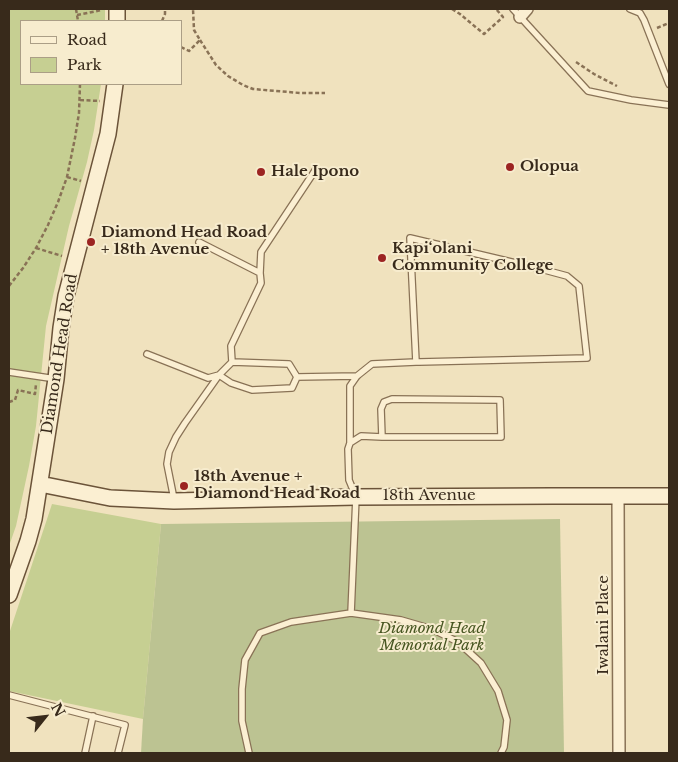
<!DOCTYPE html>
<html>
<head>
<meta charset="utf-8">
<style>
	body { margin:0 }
	#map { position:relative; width:678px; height:762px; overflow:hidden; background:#f0e2be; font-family:"Libre Baskerville",serif }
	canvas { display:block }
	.frame { position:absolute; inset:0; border:10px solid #382a1b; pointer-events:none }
	.legend { position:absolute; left:20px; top:20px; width:162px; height:65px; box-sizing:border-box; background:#f7ecce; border:1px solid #ab9e86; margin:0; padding:6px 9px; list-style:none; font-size:15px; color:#382a1b }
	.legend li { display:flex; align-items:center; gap:10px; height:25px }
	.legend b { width:25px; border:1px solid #ab9e86 }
	.north { position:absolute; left:20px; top:692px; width:50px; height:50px; -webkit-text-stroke:4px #f7ecce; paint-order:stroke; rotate:61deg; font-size:14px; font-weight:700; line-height:20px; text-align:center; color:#382a1b }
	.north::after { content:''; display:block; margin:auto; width:18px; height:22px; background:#382a1b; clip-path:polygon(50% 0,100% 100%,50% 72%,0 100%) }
</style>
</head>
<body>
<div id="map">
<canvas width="678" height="762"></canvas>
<div class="frame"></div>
<ul class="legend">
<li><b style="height:6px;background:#fbefd2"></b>Road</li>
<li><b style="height:14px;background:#c6cf92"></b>Park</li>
</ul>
<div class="north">N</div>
</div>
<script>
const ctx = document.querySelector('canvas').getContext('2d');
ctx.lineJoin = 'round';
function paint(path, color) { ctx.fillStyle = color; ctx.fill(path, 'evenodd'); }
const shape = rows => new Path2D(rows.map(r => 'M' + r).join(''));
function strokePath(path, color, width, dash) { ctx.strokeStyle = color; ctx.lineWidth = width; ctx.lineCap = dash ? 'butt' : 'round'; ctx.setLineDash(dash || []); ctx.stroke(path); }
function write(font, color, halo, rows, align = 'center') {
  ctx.font = font + ' "Libre Baskerville",serif'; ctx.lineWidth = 4; ctx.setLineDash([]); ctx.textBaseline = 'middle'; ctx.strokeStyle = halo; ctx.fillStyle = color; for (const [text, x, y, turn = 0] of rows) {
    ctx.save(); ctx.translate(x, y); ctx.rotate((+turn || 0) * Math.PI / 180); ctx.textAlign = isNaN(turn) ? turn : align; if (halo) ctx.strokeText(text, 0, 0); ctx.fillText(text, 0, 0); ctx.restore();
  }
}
const green = shape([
	[9,9,105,9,105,21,21,21,21,84,101,84,94,130,87,162,69,226,46,326,36,426,29,466,16,526,9,546],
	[52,504,161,524,143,719,9,691,9,634]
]);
const cemetery = shape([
	[560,519,564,753,141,753,143,719,161,524]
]);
const path = shape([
	[76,9,78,21],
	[452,9,460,14,484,34,503,17,496,9],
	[77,15,102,10],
	[162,21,165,14,165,9],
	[657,28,669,23],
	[200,40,216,65,228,76,243,85,253,89,300,93,325,93],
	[181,47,189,51,200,40,194,30,193,9],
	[576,62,594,74,617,86],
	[80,100,100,101],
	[67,177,81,181],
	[36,248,62,256],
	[9,286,23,268,36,248,48,225,58,202,67,177,75,138,79,113,80,84],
	[9,402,15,400,18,390,35,394,36,384]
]);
const lane = shape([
	[513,9,588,91,631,100,669,105],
	[630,9,640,13,644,20,669,84],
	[199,242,260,273,261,283,231,346,232,362,289,364,297,377,357,376],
	[260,273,261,252,316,169],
	[147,354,208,378,219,375,231,383,252,390,292,388,297,377],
	[9,372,56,379],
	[382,437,381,409,384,402,392,399,500,400,501,437,382,437,361,436,350,443,348,449,349,480,356,497,351,613,401,620,432,629,458,642,481,663,498,691,507,720,504,747,501,753],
	[350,443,350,386,357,376,372,364,416,362,419,362,587,358,579,286,567,276,541,269,410,238,416,362],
	[174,499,167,464,169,452,176,437,185,423,219,375,232,362],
	[9,695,125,725,118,753],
	[85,753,93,716],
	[249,753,242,721,242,689,245,660,260,633,291,622,351,613]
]);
const street = shape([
	[520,17,527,9],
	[618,497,619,753]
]);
const secondary = shape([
	[117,9,117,21],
	[40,484,110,498,174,501,356,497,552,496,669,496],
	[9,595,28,541,34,519,56,379,61,328,66,296,108,134,115,84]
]);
const markers = [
	[510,167,5,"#9c2422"],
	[261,172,5,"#9c2422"],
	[91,242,5,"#9c2422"],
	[382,258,5,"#9c2422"],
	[184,486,5,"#9c2422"]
];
const poiNames = [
	["Olopua",520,167],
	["Hale Ipono",271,172],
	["Diamond Head Road",101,233],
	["+ 18th Avenue",101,250],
	["Kapi‘olani",392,249],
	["Community College",392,266],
	["18th Avenue +",194,477],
	["Diamond Head Road",194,494]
];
const streetNames = [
	["Diamond Head Road",60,354,-81],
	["18th Avenue",429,496],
	["Iwalani Place",604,625,-90]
];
const parkNames = [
	["Diamond Head",432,629],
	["Memorial Park",432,646]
];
paint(green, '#c6cf92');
paint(cemetery, '#bcc392');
strokePath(lane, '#897256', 8);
strokePath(street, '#897256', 14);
strokePath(secondary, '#6b5339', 18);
strokePath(path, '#897256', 2.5, [4, 2.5]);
strokePath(lane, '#fbefd2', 5.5);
strokePath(street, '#fbefd2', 11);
strokePath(secondary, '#fbefd2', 15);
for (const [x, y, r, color] of markers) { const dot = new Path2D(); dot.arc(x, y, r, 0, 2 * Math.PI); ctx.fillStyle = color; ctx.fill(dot); strokePath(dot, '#f7ecce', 2); }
write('bold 15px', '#382a1b', '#f7ecce', poiNames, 'left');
write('15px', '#382a1b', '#f7ecce', streetNames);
write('italic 15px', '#475621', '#f7ecce', parkNames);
</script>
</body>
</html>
